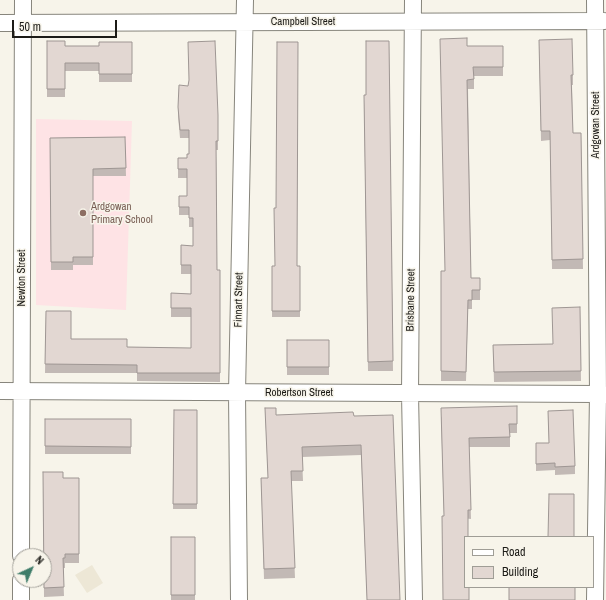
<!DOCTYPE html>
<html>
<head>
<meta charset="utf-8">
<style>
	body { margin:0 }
	#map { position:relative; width:606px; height:600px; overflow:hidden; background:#f7f4ea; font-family:"Archivo Narrow",sans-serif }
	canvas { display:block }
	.legend { position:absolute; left:464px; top:536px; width:130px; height:52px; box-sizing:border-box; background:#f7f4ea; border:1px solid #9f9d96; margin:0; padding:5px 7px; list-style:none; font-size:12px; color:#1c1b17 }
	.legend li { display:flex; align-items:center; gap:8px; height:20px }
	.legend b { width:20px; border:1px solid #9f9d96 }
	.north { position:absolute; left:12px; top:548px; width:40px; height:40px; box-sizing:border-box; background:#f7f4ea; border:1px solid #9f9d96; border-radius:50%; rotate:44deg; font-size:11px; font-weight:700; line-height:16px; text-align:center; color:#1c1b17 }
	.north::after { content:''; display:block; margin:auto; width:14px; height:18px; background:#3f7d6a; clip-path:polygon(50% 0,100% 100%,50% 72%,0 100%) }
	.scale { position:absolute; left:12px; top:20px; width:105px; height:18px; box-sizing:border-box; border:2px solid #1c1b17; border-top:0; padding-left:5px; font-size:12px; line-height:14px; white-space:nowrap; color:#1c1b17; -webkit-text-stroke:3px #f7f4ea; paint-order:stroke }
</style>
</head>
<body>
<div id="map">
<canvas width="606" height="600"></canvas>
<ul class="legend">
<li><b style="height:5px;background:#fff"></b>Road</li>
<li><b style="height:11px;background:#e2d7d2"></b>Building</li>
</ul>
<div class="north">N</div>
<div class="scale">50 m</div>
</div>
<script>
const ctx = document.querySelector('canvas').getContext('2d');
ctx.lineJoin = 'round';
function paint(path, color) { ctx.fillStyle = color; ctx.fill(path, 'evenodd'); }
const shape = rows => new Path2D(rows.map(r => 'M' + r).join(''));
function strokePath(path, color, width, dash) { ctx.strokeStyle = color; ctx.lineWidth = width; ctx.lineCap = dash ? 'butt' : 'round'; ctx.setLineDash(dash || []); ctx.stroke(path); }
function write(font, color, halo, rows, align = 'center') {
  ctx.font = font + ' "Archivo Narrow",sans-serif'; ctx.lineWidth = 3; ctx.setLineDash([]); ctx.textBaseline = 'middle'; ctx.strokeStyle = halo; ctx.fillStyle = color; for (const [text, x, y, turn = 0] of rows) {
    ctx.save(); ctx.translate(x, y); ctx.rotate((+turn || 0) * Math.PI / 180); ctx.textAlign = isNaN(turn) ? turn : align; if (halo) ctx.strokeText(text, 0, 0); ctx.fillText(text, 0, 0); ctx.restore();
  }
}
const built = shape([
	[92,565,103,583,87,593,75,575]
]);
const education = shape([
	[36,119,132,121,126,310,36,305]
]);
const street = shape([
	[413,0,410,394,414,600],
	[0,23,604,21],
	[0,391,598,394,595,0],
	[21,556,23,0],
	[21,600,21,580],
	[239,600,237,393,245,0],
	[595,600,598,394,606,395]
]);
const wall = shape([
	[539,40,573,75,573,85,572,85,573,133,581,133,583,269,552,269,550,140,541,141],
	[47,41,65,46,99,46,132,42,132,82,99,82,99,71,65,71,65,97,47,97],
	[389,41,393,371,368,371,364,105,366,95],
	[467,46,503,46,503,76,474,76,474,89,468,89,471,278,480,278,480,300,472,300,472,309,468,309,466,381,441,381,441,271,445,271],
	[179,85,218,115,218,150,216,150,217,270,220,270,220,382,137,381,137,373,45,373,46,311,71,339,127,347,191,348,191,317,171,317,171,293,191,294,191,274,181,274,181,245,193,246,193,227,189,227,189,215,179,215,179,196,187,196,187,178,178,178,178,158,187,158,189,154,189,138,180,138,178,116],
	[125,137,126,176,93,176,93,265,73,265,73,270,51,270,50,138],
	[272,266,300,266,300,317,272,317],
	[580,307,581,381,494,382,493,345,553,344],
	[287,340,329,340,329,375,287,375],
	[265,408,276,415,354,416,400,600,367,600,361,455,302,457,303,481,291,481,295,578,264,579,261,478,268,478],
	[174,410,197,410,197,509,173,509],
	[548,411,575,466,575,474,555,475,555,470,536,471,536,443,549,443],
	[441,417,517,424,517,433,510,433,510,447,469,447,471,519,444,516],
	[45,419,131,419,131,454,45,454],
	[43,472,63,478,79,478,79,563,65,563,65,568,63,568,64,596,44,597],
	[171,537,195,537,195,600,171,600]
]);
const building = shape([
	[467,38,467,46,503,46,503,67,473,67,474,79,467,80,471,278,480,278,480,290,472,290,472,300,468,300,466,372,441,371,441,271,445,271,440,39,467,38],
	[572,39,573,75,571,75,573,133,581,133,583,259,552,260,550,131,541,131,539,40,572,39],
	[47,41,65,41,65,46,99,46,99,42,132,42,132,74,99,74,99,63,65,63,65,89,47,89,47,41],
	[215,41,218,115,218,141,216,141,217,270,220,270,220,373,137,373,137,365,45,364,46,311,71,311,71,339,127,339,127,347,191,348,191,308,171,308,171,293,191,294,191,265,181,265,181,245,193,246,193,218,189,218,189,207,179,207,179,196,187,196,187,169,178,169,178,158,187,158,187,154,189,154,189,130,180,130,178,107,179,85,188,86,189,80,188,42,215,41],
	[366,41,389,41,393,361,368,362,364,95,366,95,366,41],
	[277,42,298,42,297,266,300,266,300,311,272,311,272,266,275,266,274,208,276,208,277,42],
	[125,137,126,168,93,169,93,257,73,257,73,262,51,262,50,138,125,137],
	[580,307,581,371,494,372,493,345,553,344,552,308,580,307],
	[287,340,329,340,329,367,287,367,287,340],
	[517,406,517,424,509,424,510,437,469,438,471,510,468,510,468,537,465,537,465,587,469,587,469,600,443,600,442,516,444,516,441,408,517,406],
	[265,408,276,408,276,415,353,412,354,416,393,415,400,600,367,600,361,445,302,447,303,471,291,471,295,568,264,569,261,478,268,478,265,408],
	[174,410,197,410,197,504,173,504,174,410],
	[573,410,575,466,555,467,555,463,536,464,536,443,549,443,548,411,573,410],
	[45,419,131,419,131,447,45,446,45,419],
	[43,472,63,472,63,478,79,478,79,554,65,554,65,558,63,558,64,587,44,588,43,472],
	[549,494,574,494,574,537,548,537,549,494],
	[171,537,195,537,195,595,171,595,171,537],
	[509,587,575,587,575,600,509,600,509,587]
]);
const markers = [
	[83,213,4,"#8d6e63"]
];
const streetNames = [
	["Campbell Street",303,22],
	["Ardgowan Street",596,125,-90],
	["Newton Street",22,278,-90],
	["Finnart Street",239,300,-89],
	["Brisbane Street",411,300,-89],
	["Robertson Street",299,393]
];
const educationNames = [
	["Ardgowan",91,207],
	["Primary School",91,220]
];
paint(built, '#ede7d6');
paint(education, '#fee3e5');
strokePath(street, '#87857c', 18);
strokePath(street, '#fff', 16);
paint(wall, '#c2b9b5');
paint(building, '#e2d7d2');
strokePath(building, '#9e9693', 1);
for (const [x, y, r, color] of markers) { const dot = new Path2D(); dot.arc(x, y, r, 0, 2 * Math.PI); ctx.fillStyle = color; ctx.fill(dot); strokePath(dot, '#f7f4ea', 1.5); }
write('11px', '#1c1b17', '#f7f4ea', streetNames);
write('11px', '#785e54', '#f7f4ea', educationNames, 'left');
</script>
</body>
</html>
